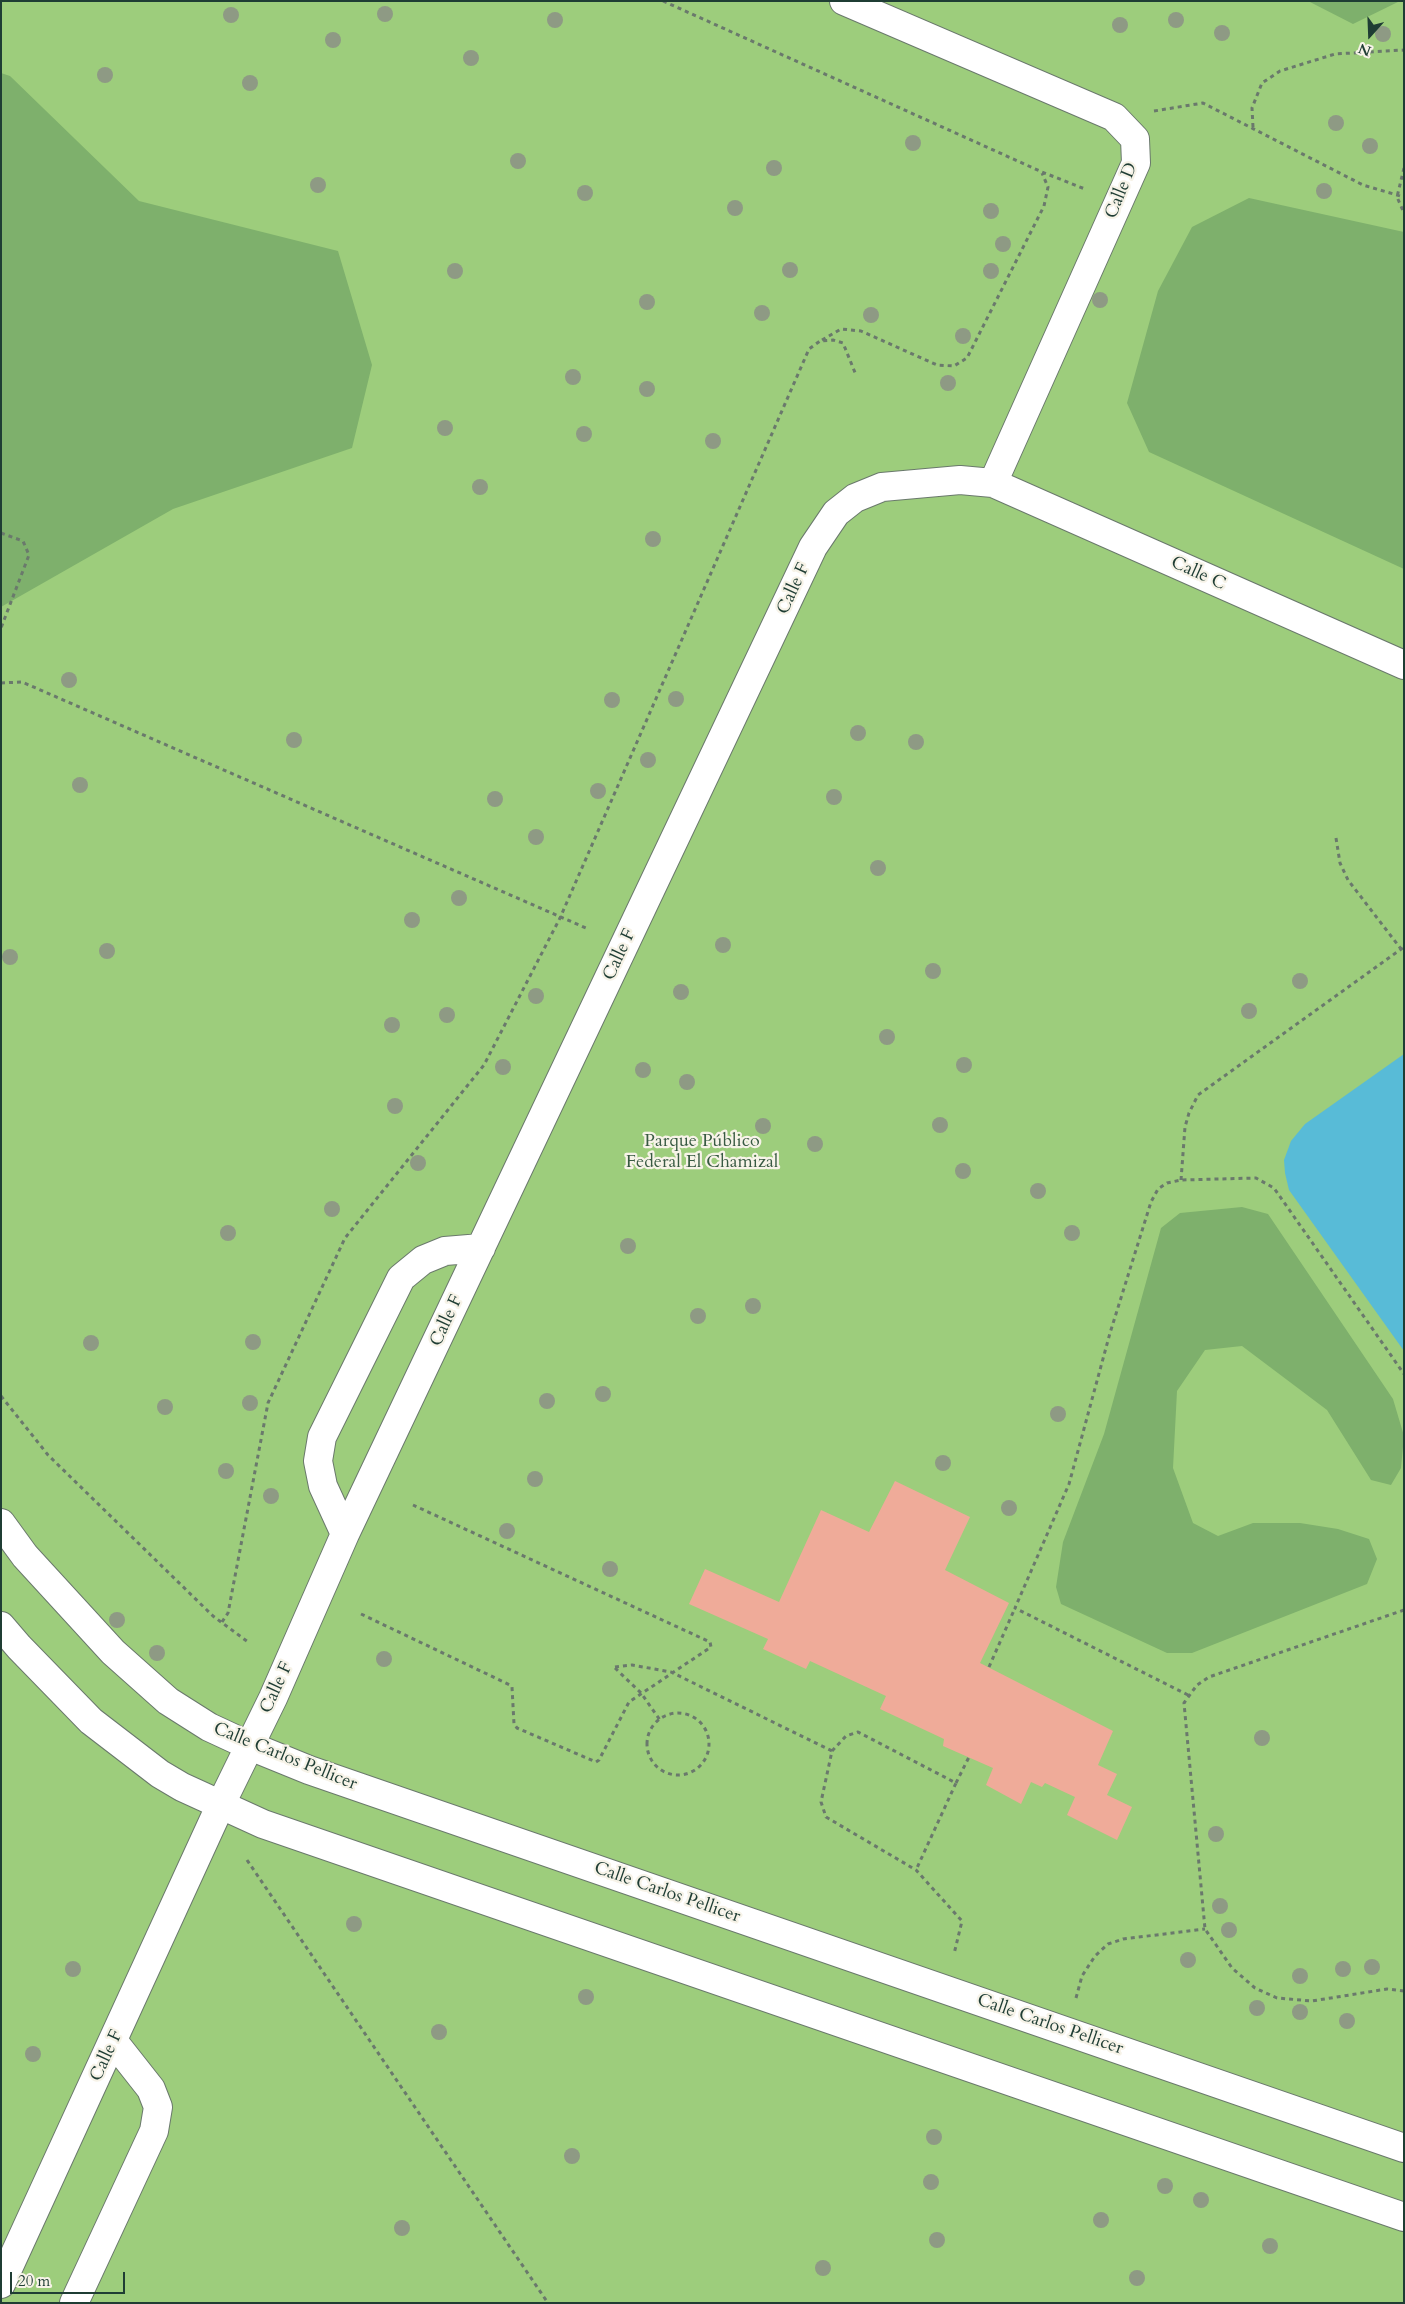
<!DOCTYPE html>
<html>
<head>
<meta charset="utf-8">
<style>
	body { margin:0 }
	#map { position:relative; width:1405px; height:2304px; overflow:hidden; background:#f6e8d4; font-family:Cardo,serif }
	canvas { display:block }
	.frame { position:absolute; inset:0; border:2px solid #1f3d34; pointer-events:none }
	.north { position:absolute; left:1345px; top:10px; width:50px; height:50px; -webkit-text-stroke:4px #f7f3e8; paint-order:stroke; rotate:200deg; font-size:14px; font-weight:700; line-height:20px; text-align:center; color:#1f3d34 }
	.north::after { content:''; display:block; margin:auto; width:18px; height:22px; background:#1f3d34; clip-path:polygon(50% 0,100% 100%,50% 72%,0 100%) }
	.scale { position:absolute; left:10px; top:2272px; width:115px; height:22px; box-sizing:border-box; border:2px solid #1f3d34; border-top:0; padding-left:6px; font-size:15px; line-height:18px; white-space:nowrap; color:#1f3d34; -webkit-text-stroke:4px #f7f3e8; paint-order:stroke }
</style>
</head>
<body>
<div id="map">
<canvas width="1405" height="2304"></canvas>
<div class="frame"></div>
<div class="north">N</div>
<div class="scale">20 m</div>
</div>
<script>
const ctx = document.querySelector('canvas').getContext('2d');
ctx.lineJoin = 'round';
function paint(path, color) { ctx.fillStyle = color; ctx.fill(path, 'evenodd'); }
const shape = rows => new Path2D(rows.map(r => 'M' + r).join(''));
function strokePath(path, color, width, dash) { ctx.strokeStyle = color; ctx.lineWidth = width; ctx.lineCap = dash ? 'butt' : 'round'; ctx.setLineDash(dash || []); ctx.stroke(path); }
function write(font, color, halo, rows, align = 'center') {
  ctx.font = font + ' Cardo,serif'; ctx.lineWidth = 4.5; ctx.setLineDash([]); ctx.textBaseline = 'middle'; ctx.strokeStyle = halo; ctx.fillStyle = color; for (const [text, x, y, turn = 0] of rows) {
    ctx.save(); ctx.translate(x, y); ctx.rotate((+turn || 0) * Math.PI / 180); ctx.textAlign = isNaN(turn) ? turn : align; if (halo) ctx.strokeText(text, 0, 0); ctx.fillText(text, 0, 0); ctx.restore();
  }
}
const green = shape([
	[1,1,1404,1,1404,2303,1,2303]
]);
const forest = shape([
	[1308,1,1400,1,1353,24],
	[1,73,10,76,139,201,338,251,372,365,352,448,173,509,1,607],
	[1249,198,1404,232,1404,569,1149,452,1127,403,1158,291,1192,227],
	[1242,1207,1268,1214,1393,1399,1404,1436,1401,1468,1391,1485,1371,1480,1327,1410,1242,1346,1205,1350,1177,1391,1173,1468,1193,1523,1218,1536,1253,1523,1300,1523,1338,1529,1369,1539,1377,1559,1367,1584,1192,1653,1167,1653,1061,1604,1056,1587,1063,1542,1104,1434,1161,1228,1180,1213]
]);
const water = shape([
	[1404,1054,1404,1351,1289,1190,1285,1173,1284,1160,1291,1141,1305,1124]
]);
const building = shape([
	[895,1481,970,1517,945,1570,1009,1603,980,1663,1113,1731,1098,1765,1117,1774,1107,1795,1132,1807,1117,1840,1067,1815,1075,1797,1045,1783,1042,1787,1031,1782,1021,1804,986,1785,993,1768,943,1746,944,1739,880,1709,886,1696,810,1661,806,1669,763,1649,768,1639,689,1604,705,1569,779,1602,821,1510,869,1532]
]);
const path = shape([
	[663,1,1042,172,1085,189],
	[1154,111,1203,103,1363,185,1404,197],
	[1253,127,1252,108,1262,83,1280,71,1335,54,1404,50],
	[1404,168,1397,197,1404,213],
	[822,340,841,329,861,331,937,365,954,366,967,358,1044,206,1048,187,1042,173],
	[1,533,23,541,29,555,1,628],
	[1,683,22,682,586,928],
	[1336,838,1340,863,1348,880,1401,949],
	[1181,1180,1185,1127,1189,1113,1198,1095,1404,947],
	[1,1396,48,1455,213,1616,248,1642],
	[1404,1610,1209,1677,1197,1685,1184,1703,1205,1929,1232,1968,1255,1988,1277,1998,1312,2001,1387,1989,1404,1991],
	[361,1614,510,1685,512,1687,514,1724,517,1728,596,1762,599,1760,629,1702,711,1647,710,1642,413,1505],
	[222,1622,228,1613,268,1403,345,1238,484,1065,560,918,809,349,820,341,833,340,843,343,856,375],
	[615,1667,632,1665,671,1672,832,1751,821,1802,826,1817,916,1870,962,1921,954,1954],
	[989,1667,1015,1608],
	[615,1668,641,1693,660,1720],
	[1188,1695,1015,1608,1069,1484,1110,1333,1151,1202,1158,1189,1167,1183,1181,1180,1256,1178,1274,1188,1404,1374],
	'647 1744a31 31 0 1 1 62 0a31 31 0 1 1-62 0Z',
	[832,1751,846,1736,858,1732,956,1783,916,1870],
	[956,1783,969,1757],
	[247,1860,548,2303],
	[1076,1998,1082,1976,1095,1956,1108,1944,1123,1939,1205,1929]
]);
const minor = shape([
	[844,1,1114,117,1135,139,1136,163,993,483],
	[1,1523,25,1556,113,1652,168,1701,209,1727,250,1746,309,1770,1404,2148],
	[345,1534,323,1486,318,1461,322,1437,401,1278,423,1260,445,1251,481,1248],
	[1,1626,19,1647,91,1721,160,1774,182,1787,263,1824,1404,2217],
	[1,2284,221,1804,273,1698,345,1534,813,547,836,513,855,498,882,487,960,480,993,483,1404,665],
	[74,2303,154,2131,158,2107,151,2089,114,2042]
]);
const trees = [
	[385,14],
	[231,15],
	[555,20],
	[1176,20],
	[1120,25],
	[1222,33],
	[1383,34],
	[333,40],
	[471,58],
	[105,75],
	[250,83],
	[1336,123],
	[913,143],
	[1370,146],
	[518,161],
	[774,168],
	[318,185],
	[1324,191],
	[585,193],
	[735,208],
	[991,211],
	[1003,244],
	[790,270],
	[455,271],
	[991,271],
	[1100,300],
	[647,302],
	[762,313],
	[871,315],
	[963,336],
	[573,377],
	[948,383],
	[647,389],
	[445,428],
	[584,434],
	[713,441],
	[480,487],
	[653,539],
	[69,680],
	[676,699],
	[612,700],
	[858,733],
	[294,740],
	[916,742],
	[648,760],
	[80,785],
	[598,791],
	[834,797],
	[495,799],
	[536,837],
	[878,868],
	[459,898],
	[412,920],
	[723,945],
	[107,951],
	[10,957],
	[933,971],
	[1300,981],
	[681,992],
	[536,996],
	[1249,1011],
	[447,1015],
	[392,1025],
	[887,1037],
	[964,1065],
	[503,1067],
	[643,1070],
	[687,1082],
	[395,1106],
	[940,1125],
	[763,1126],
	[815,1144],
	[418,1163],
	[963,1171],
	[1038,1191],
	[332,1209],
	[228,1233],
	[1072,1233],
	[628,1246],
	[753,1306],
	[698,1316],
	[253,1342],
	[91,1343],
	[603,1394],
	[547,1401],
	[250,1403],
	[165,1407],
	[1058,1414],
	[943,1463],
	[226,1471],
	[535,1479],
	[271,1496],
	[1009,1508],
	[507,1531],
	[610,1569],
	[117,1620],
	[157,1653],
	[384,1659],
	[1262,1738],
	[1216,1834],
	[1220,1906],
	[354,1924],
	[1229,1930],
	[1188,1960],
	[1372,1967],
	[73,1969],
	[1343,1969],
	[1300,1976],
	[586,1997],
	[1257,2008],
	[1300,2012],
	[1347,2021],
	[439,2032],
	[33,2054],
	[934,2137],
	[572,2156],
	[931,2182],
	[1165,2186],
	[1201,2200],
	[1101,2220],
	[402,2228],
	[937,2240],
	[1270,2246],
	[823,2268],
	[1137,2278]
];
const streetNames = [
	["Calle D",1122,191,-68],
	["Calle C",1198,574,24],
	["Calle F",794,589,-65],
	["Calle F",620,955,-65],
	["Calle F",447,1321,-65],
	["Calle F",277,1688,-65],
	["Calle Carlos Pellicer",285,1757,22],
	["Calle Carlos Pellicer",667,1893,19],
	["Calle Carlos Pellicer",1050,2025,19],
	["Calle F",107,2056,-65]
];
const parkNames = [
	["Parque Público",702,1142],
	["Federal El Chamizal",702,1163]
];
paint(green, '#9dcd7c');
paint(forest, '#7eb06c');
paint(water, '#58bbd7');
paint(building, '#efab99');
strokePath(minor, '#6a796c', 30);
strokePath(path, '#6a796c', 3, [4, 4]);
strokePath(minor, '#fff', 28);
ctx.fillStyle = '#8e9a84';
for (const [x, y] of trees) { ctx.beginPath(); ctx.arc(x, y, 8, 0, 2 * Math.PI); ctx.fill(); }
write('18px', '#1f3d34', '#f7f3e8', streetNames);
write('18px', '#385a42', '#f7f3e8', parkNames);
</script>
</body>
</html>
